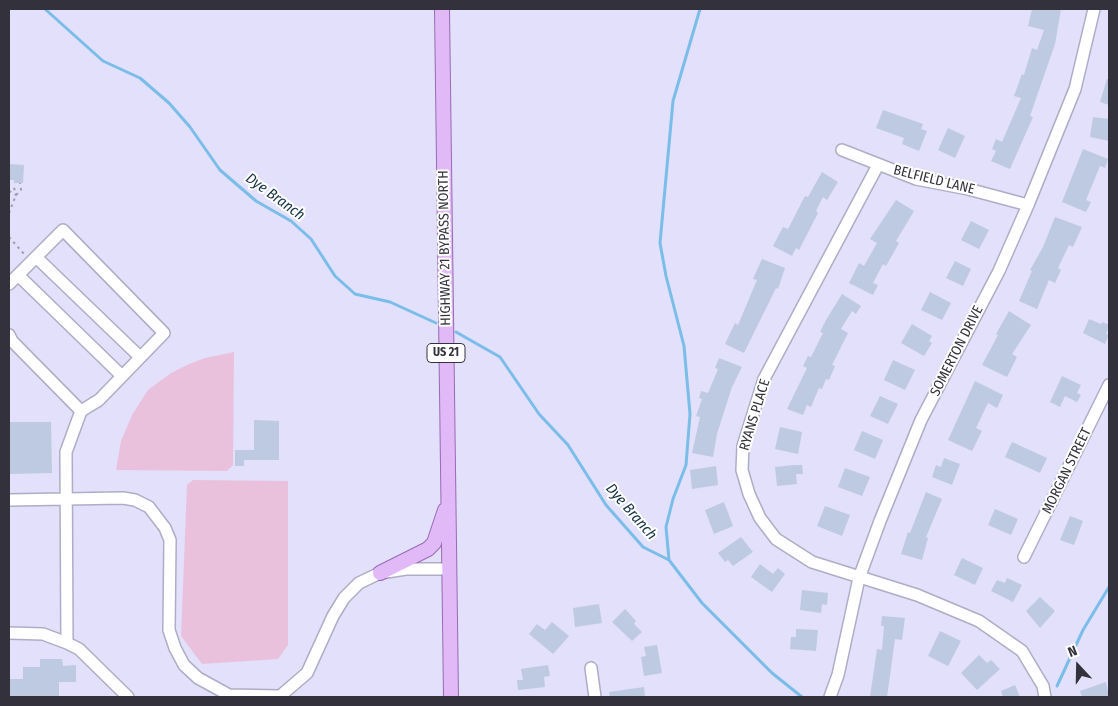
<!DOCTYPE html>
<html>
<head>
<meta charset="utf-8">
<style>
	body { margin:0 }
	#map { position:relative; width:1118px; height:706px; overflow:hidden; background:#e2e0fa; font-family:"Fira Sans Condensed",sans-serif }
	canvas { display:block }
	.frame { position:absolute; inset:0; border:10px solid #33323c; pointer-events:none }
	.north { position:absolute; left:1053px; top:641px; width:50px; height:50px; -webkit-text-stroke:4px #fff; paint-order:stroke; rotate:339deg; font-size:14px; font-weight:700; line-height:20px; text-align:center; color:#33323c }
	.north::after { content:''; display:block; margin:auto; width:18px; height:22px; background:#33323c; clip-path:polygon(50% 0,100% 100%,50% 72%,0 100%) }
</style>
</head>
<body>
<div id="map">
<canvas width="1118" height="706"></canvas>
<div class="frame"></div>
<div class="north">N</div>
</div>
<script>
const ctx = document.querySelector('canvas').getContext('2d');
ctx.lineJoin = 'round';
function paint(path, color) { ctx.fillStyle = color; ctx.fill(path, 'evenodd'); }
const shape = rows => new Path2D(rows.map(r => 'M' + r).join(''));
function strokePath(path, color, width, dash) { ctx.strokeStyle = color; ctx.lineWidth = width; ctx.lineCap = dash ? 'butt' : 'round'; ctx.setLineDash(dash || []); ctx.stroke(path); }
function write(font, color, halo, rows, align = 'center') {
  ctx.font = font + ' "Fira Sans Condensed",sans-serif'; ctx.lineWidth = 4; ctx.setLineDash([]); ctx.textBaseline = 'middle'; ctx.strokeStyle = halo; ctx.fillStyle = color; for (const [text, x, y, turn = 0] of rows) {
    ctx.save(); ctx.translate(x, y); ctx.rotate((+turn || 0) * Math.PI / 180); ctx.textAlign = isNaN(turn) ? turn : align; if (halo) ctx.strokeText(text, 0, 0); ctx.fillText(text, 0, 0); ctx.restore();
  }
}
const green = shape([
	[234,352,233,465,227,471,116,470,121,441,132,415,148,390,171,373,187,365,205,358],
	[193,480,288,481,288,645,278,659,202,664,181,636,187,485]
]);
const stream = shape([
	[45,9,103,61,140,78,169,103,190,127,220,170,256,201,291,221,311,239,335,276,355,294,390,302,436,323],
	[456,332,500,357,539,414,568,445,606,505,643,547,669,560,702,603,772,673,802,697],
	[669,560,666,527,673,499,686,465,690,414,684,346,666,276,660,243,673,101,700,9],
	[1057,686,1083,630,1109,587]
]);
const building = shape([
	[1032,9,1061,9,1055,44,1030,116,1033,117,1010,169,991,161,996,151,992,149,996,139,1002,142,1021,98,1014,96,1022,74,1024,75,1032,48,1037,50,1044,30,1028,26],
	[1107,79,1109,79,1109,105,1100,102],
	[883,110,923,124,921,129,927,131,919,151,902,144,904,138,876,128],
	[1093,117,1109,119,1109,141,1090,137],
	[948,128,965,136,955,158,938,150],
	[1083,149,1108,159,1105,168,1100,166,1086,200,1091,202,1086,212,1062,202],
	[9,164,24,165,23,183,14,183,14,180,9,180],
	[822,172,838,182,827,200,823,197,816,211,818,213,799,250,796,248,792,256,773,246,783,227,788,229,805,196,808,197],
	[896,200,914,211,896,241,899,243,886,266,883,264,873,283,878,285,873,295,849,283,859,263,864,266,877,243,870,239],
	[1055,217,1082,227,1073,247,1069,245,1058,268,1061,270,1055,283,1049,280,1037,309,1019,301,1032,271,1030,270,1043,247],
	[971,221,989,230,979,249,961,240],
	[762,259,785,268,778,289,776,288,744,353,725,344,735,323,738,325,757,280,753,279],
	[955,261,971,269,963,286,946,278],
	[930,292,951,303,942,320,921,310],
	[842,294,861,306,856,314,852,311,841,329,848,333,832,365,835,366,829,380,826,379,822,389,819,388,811,407,807,405,803,415,787,409,807,368,803,366,808,356,811,357,823,333,820,332,826,320],
	[1009,311,1031,325,1012,354,1017,357,1007,377,982,365,998,335,996,334],
	[1089,319,1101,324,1103,322,1109,325,1106,334,1109,335,1105,344,1083,333],
	[912,324,932,336,929,341,932,343,924,356,901,343],
	[719,358,742,367,732,387,717,434,713,457,692,453,700,417,696,416,702,399,699,398,701,391,708,393,718,369,715,368],
	[893,360,915,370,905,390,884,380],
	[1062,376,1081,385,1077,393,1081,395,1077,402,1065,396,1060,407,1050,402],
	[975,381,1003,395,997,408,988,403,976,428,982,431,972,451,948,440],
	[880,396,898,404,888,424,870,416],
	[254,420,279,421,279,460,244,460,244,466,235,466,235,450,254,450],
	[9,422,51,422,52,473,9,474],
	[780,427,802,432,798,454,775,449],
	[862,431,883,440,875,459,854,450],
	[1012,442,1047,458,1040,473,1005,457],
	[944,458,960,464,952,485,932,477,936,465,941,467],
	[794,465,802,465,803,474,796,474,797,484,777,486,775,467],
	[716,466,718,485,692,489,690,470],
	[845,468,870,477,862,496,838,487],
	[926,492,942,499,926,537,928,538,922,560,901,554,908,532,910,533],
	[724,502,733,526,714,534,705,510],
	[825,506,850,515,842,536,817,526],
	[995,509,1018,519,1011,535,988,525],
	[1070,516,1083,521,1074,545,1060,540],
	[741,537,753,552,733,566,728,560,725,562,718,553],
	[962,558,983,568,975,585,954,575],
	[760,564,773,574,778,568,785,574,772,592,751,577],
	[1007,578,1022,585,1013,602,991,591,997,580,1005,583],
	[802,590,828,593,827,605,822,604,821,613,800,610],
	[1040,597,1055,611,1040,628,1026,611],
	[599,604,602,623,575,627,573,608],
	[625,609,636,621,634,624,642,632,632,641,612,622],
	[882,616,905,618,902,640,895,639,887,697,870,697,877,649,882,650,884,626,881,626],
	[552,622,569,636,553,654,529,634,537,624,545,630],
	[796,629,818,630,816,651,790,649,791,637,796,637],
	[940,631,961,641,948,666,928,656],
	[657,645,662,673,644,676,641,657,646,656,644,647],
	[979,655,987,663,991,660,1000,669,977,690,961,673],
	[40,659,62,659,63,666,76,665,76,682,59,682,59,697,9,697,9,679,23,679,23,667,40,667],
	[548,665,550,676,544,677,545,687,518,690,517,680,523,680,521,669],
	[1106,682,1109,697,1082,697,1080,691],
	[1015,685,1020,697,1003,697,1001,691],
	[644,687,645,697,610,697,609,692]
]);
const path = shape([
	[9,191,16,195,13,184],
	[9,213,16,195,21,190,20,183],
	[9,237,24,254]
]);
const minor = shape([
	[842,150,916,179,968,189,1028,205],
	[878,165,764,379,743,446,742,470,749,494,760,518,776,539,812,562,917,595,979,621,1022,651,1043,686,1045,697],
	[36,257,140,357],
	[18,275,122,376],
	[9,284,63,230,164,333,99,400,81,411],
	[9,335,12,341,81,411,66,452,67,643],
	[9,500,123,498,135,500,149,507,165,528,170,540,169,630,175,648,184,665,198,678,229,695,280,696],
	[1024,557,1109,385],
	[9,633,43,634,67,643,79,649,128,697],
	[591,668,595,697],
	[279,697,307,673,333,616,344,598,359,583,380,573,406,569,449,569],
	[830,697,838,675,859,578,880,521,921,420,999,271,1028,205,1075,89,1094,9]
]);
const major = shape([
	[442,9,451,697],
	[380,573,428,549,434,543,445,510]
]);
const shields = [
	[446,353,38]
];
const shieldNames = [
	["US 21",446,353]
];
const streetNames = [
	["BELFIELD LANE",934,180,14],
	["HIGHWAY 21 BYPASS NORTH",445,248,-91],
	["SOMERTON DRIVE",957,351,-63],
	["RYANS PLACE",755,415,-73],
	["MORGAN STREET",1067,471,-64]
];
const waterNames = [
	["Dye Branch",275,197,36],
	["Dye Branch",631,512,49]
];
paint(green, '#eac1dd');
strokePath(stream, '#7bbde9', 3);
paint(building, '#becae1');
strokePath(minor, '#afadc6', 14);
strokePath(major, '#976cb2', 16);
strokePath(path, '#9e9db0', 2, [2.5, 4]);
strokePath(minor, '#fff', 11);
strokePath(major, '#e1b9f7', 14);
for (const [x, y, w] of shields) { const box = new Path2D(); box.roundRect(x - w / 2, y - 9.5, w, 19, 4); ctx.fillStyle = '#fff'; ctx.fill(box); strokePath(box, '#33323c', 1); }
write('bold 12px', '#33323c', null, shieldNames);
write('14px', '#33323c', '#fff', streetNames);
write('italic 15px', '#163346', '#fff', waterNames);
</script>
</body>
</html>
